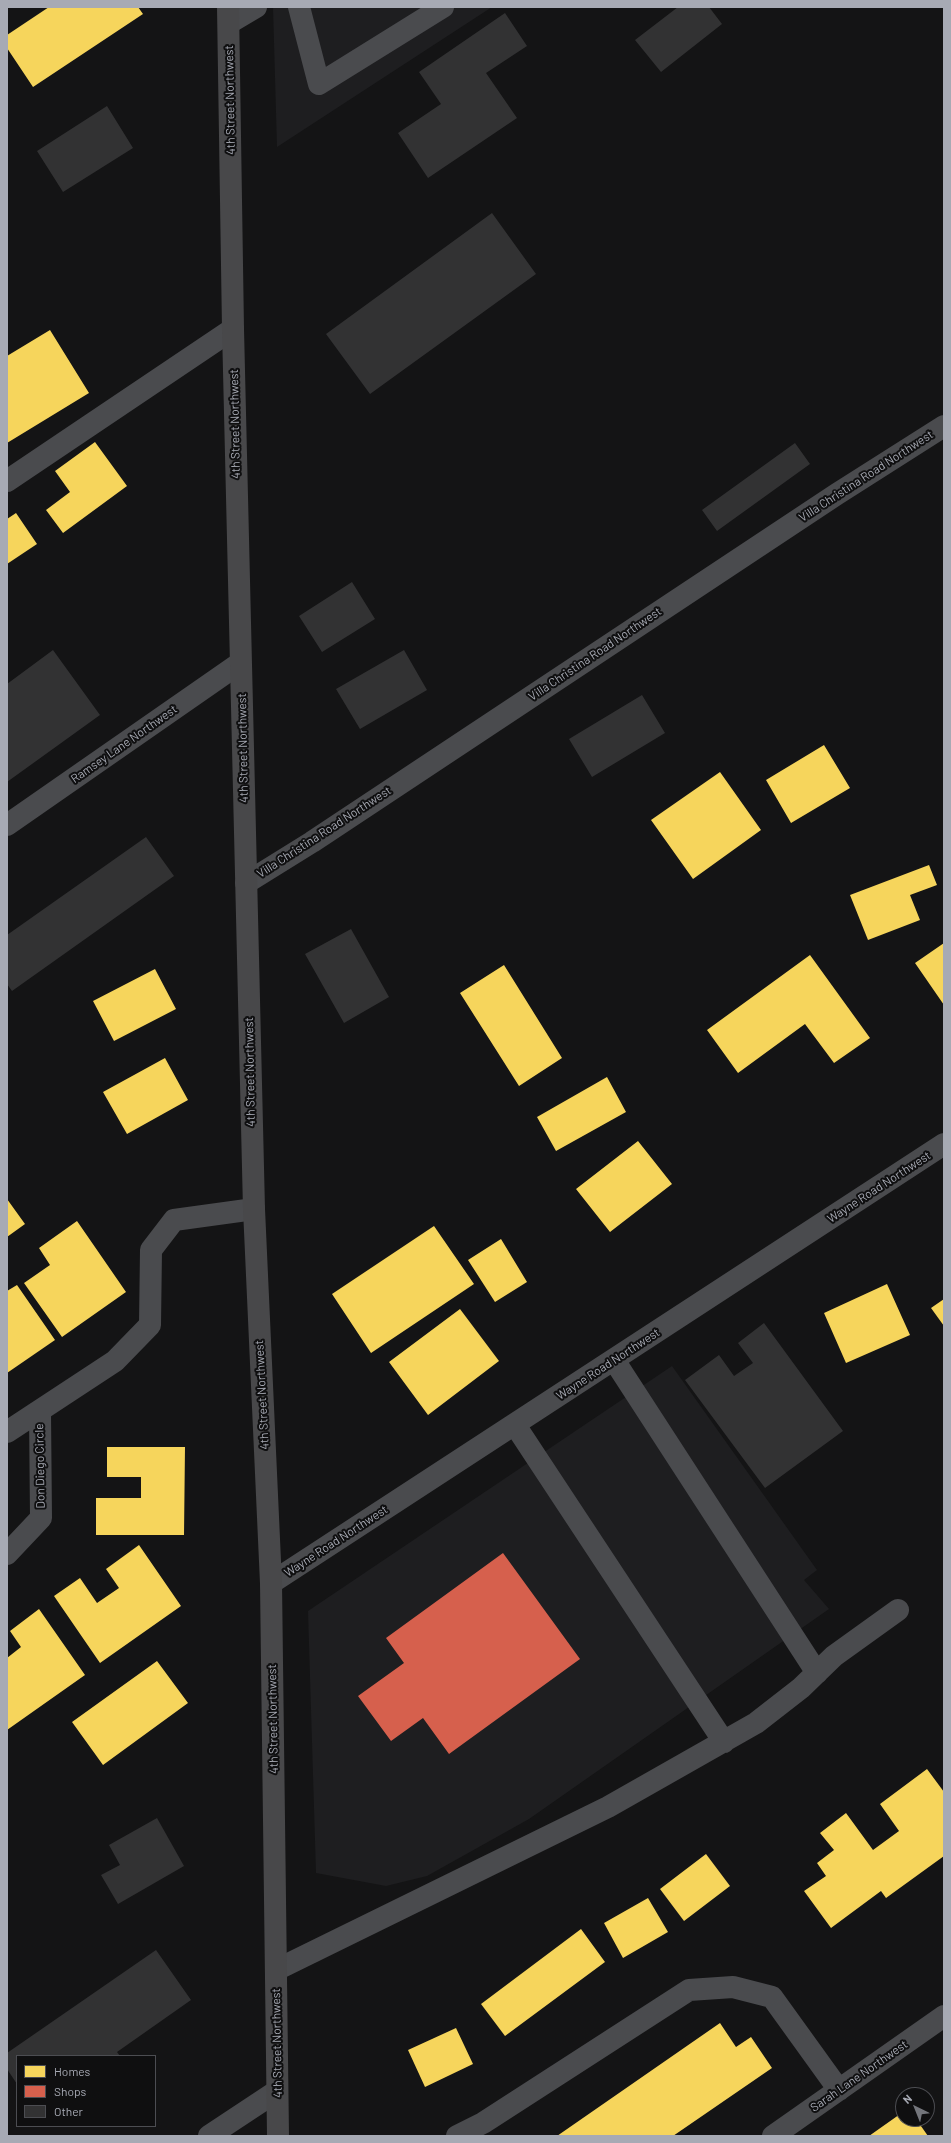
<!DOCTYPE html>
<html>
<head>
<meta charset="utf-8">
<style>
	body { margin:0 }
	#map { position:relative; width:951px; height:2143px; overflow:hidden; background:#141415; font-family:Barlow,sans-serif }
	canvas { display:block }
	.frame { position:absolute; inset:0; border:8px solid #a7aab4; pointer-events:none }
	.legend { position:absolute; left:16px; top:2055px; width:140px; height:72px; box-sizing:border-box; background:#0f0f10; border:1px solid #4c4d52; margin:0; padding:5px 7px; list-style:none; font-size:12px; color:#a7aab4 }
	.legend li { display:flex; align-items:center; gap:8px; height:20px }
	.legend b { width:20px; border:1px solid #4c4d52 }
	.north { position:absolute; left:895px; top:2087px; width:40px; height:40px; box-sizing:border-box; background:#0f0f10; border:1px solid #4c4d52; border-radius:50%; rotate:317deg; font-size:11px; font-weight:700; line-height:16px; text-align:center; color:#a7aab4 }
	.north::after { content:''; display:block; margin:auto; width:14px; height:18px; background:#74767c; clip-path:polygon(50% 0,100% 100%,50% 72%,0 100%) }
</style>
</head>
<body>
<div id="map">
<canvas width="951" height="2143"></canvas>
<div class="frame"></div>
<ul class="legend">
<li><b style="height:11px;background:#f6d55c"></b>Homes</li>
<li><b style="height:11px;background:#d6604d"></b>Shops</li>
<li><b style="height:11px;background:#323233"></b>Other</li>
</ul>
<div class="north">N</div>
</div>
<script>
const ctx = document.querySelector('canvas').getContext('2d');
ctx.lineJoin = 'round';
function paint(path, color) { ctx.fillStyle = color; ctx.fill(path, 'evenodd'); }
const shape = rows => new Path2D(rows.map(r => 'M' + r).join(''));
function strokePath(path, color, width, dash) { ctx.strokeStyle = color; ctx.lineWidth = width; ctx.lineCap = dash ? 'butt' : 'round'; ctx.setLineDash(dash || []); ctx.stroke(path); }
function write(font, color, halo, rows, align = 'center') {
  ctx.font = font + ' Barlow,sans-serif'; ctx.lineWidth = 4; ctx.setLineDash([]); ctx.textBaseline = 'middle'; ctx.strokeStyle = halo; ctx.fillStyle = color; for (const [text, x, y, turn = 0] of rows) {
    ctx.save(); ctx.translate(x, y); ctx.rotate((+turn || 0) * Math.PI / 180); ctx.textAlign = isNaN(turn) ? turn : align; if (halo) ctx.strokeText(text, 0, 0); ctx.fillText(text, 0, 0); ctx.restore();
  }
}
const built = shape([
	[273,7,492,7,277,147],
	[672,1366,817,1570,804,1580,829,1609,529,1819,427,1876,386,1886,316,1873,308,1611]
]);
const homes = shape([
	[49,7,138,7,143,14,33,87,7,48,7,35],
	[50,330,89,393,7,443,7,356],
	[95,442,127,486,63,533,46,510,70,492,55,471],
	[16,513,37,544,7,564,7,519],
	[824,745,850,788,791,823,766,780],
	[720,772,761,830,693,879,651,820],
	[929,865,937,885,910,895,920,920,868,940,850,895],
	[944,943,944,1005,915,963],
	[810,955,870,1038,834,1063,805,1024,738,1073,707,1030],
	[504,965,562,1058,519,1086,460,993],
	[155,969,176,1009,114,1041,93,1001],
	[165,1058,188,1100,127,1134,103,1092],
	[607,1077,626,1112,556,1151,537,1117],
	[638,1141,672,1184,610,1232,576,1189],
	[7,1199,25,1224,7,1237],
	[77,1221,126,1292,62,1337,24,1283,50,1265,39,1248],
	[434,1226,474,1284,371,1353,332,1294],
	[501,1239,527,1282,495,1302,468,1260],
	[887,1284,910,1335,846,1363,824,1313],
	[17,1285,55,1340,7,1373,7,1291],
	[944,1299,944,1326,931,1308],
	[460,1309,499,1361,428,1415,389,1362],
	[107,1447,185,1447,184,1535,96,1535,96,1498,141,1498,141,1477,107,1477],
	[139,1545,181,1606,100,1663,54,1596,80,1578,97,1603,119,1588,106,1569],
	[39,1609,85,1675,7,1730,7,1658,21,1647,10,1631],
	[157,1661,188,1703,103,1765,72,1722],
	[927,1769,944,1792,944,1856,886,1898,881,1891,831,1928,804,1891,826,1876,817,1863,834,1850,820,1833,846,1813,873,1850,899,1831,880,1804],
	[706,1854,730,1886,684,1921,660,1889],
	[648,1898,668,1932,623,1958,604,1923],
	[581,1929,605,1962,505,2036,481,2004],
	[720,2023,736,2047,751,2037,772,2068,673,2136,557,2136],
	[456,2028,473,2064,425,2087,408,2050],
	[903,2112,903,2119,916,2119,928,2136,869,2136]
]);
const shops = shape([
	[503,1553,580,1659,449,1754,423,1718,391,1741,358,1696,404,1663,386,1638]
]);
const building = shape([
	[678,7,709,7,722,24,661,72,635,40],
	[505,13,527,46,486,73,517,118,428,178,398,133,441,104,419,72],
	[107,106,133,148,63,192,37,151],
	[492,213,536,274,370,394,326,334],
	[795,443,810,464,717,531,702,510],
	[352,582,375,619,322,652,299,616],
	[53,650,100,715,7,782,7,684],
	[404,650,427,690,360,729,336,689],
	[642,695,665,733,592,777,569,739],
	[146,837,174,876,12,991,7,984,7,935],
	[351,929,389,997,344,1023,305,954],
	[764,1323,843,1431,765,1488,685,1380,719,1355,734,1376,753,1363,738,1343],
	[157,1818,184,1866,118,1904,101,1875,120,1865,109,1845],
	[156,1950,191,2000,117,2052,120,2056,17,2056,17,2084,7,2069,7,2053]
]);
const minor = shape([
	[299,7,319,84,443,7],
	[229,23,256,7],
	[7,481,233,329],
	[7,825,240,663],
	[246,883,312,842,837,494,944,426],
	[614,1360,817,1673],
	[515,1425,724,1742],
	[7,1432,115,1361,150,1325,151,1250,174,1220,254,1209],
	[7,1554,41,1518,40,1412],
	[271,1583,944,1144],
	[276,1970,608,1807,756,1723,801,1688,834,1656,898,1610],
	[209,2136,277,2091],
	[457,2136,483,2123,689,1990,733,1987,772,1997,839,2090],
	[773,2136,944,2016]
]);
const major = shape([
	[228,7,233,329,254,1209,271,1583,278,2136]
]);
const streetNames = [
	["4th Street Northwest",230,100,-91],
	["4th Street Northwest",235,424,-91],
	["Villa Christina Road Northwest",866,476,-33],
	["Villa Christina Road Northwest",595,654,-34],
	["Ramsey Lane Northwest",124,744,-35],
	["4th Street Northwest",243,748,-91],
	["Villa Christina Road Northwest",324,832,-33],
	["4th Street Northwest",250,1072,-91],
	["Wayne Road Northwest",879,1187,-33],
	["Wayne Road Northwest",608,1364,-33],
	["4th Street Northwest",262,1395,-93],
	["Don Diego Circle",40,1466,-91],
	["Wayne Road Northwest",336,1541,-33],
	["4th Street Northwest",273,1719,-91],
	["4th Street Northwest",277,2043,-91],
	["Sarah Lane Northwest",859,2076,-35]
];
paint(built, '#1e1e20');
paint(homes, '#f6d55c');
paint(shops, '#d6604d');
paint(building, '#323233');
strokePath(minor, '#4a4b4e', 22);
strokePath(major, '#48484a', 22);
write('12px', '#a7aab4', '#0f0f10', streetNames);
</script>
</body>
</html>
